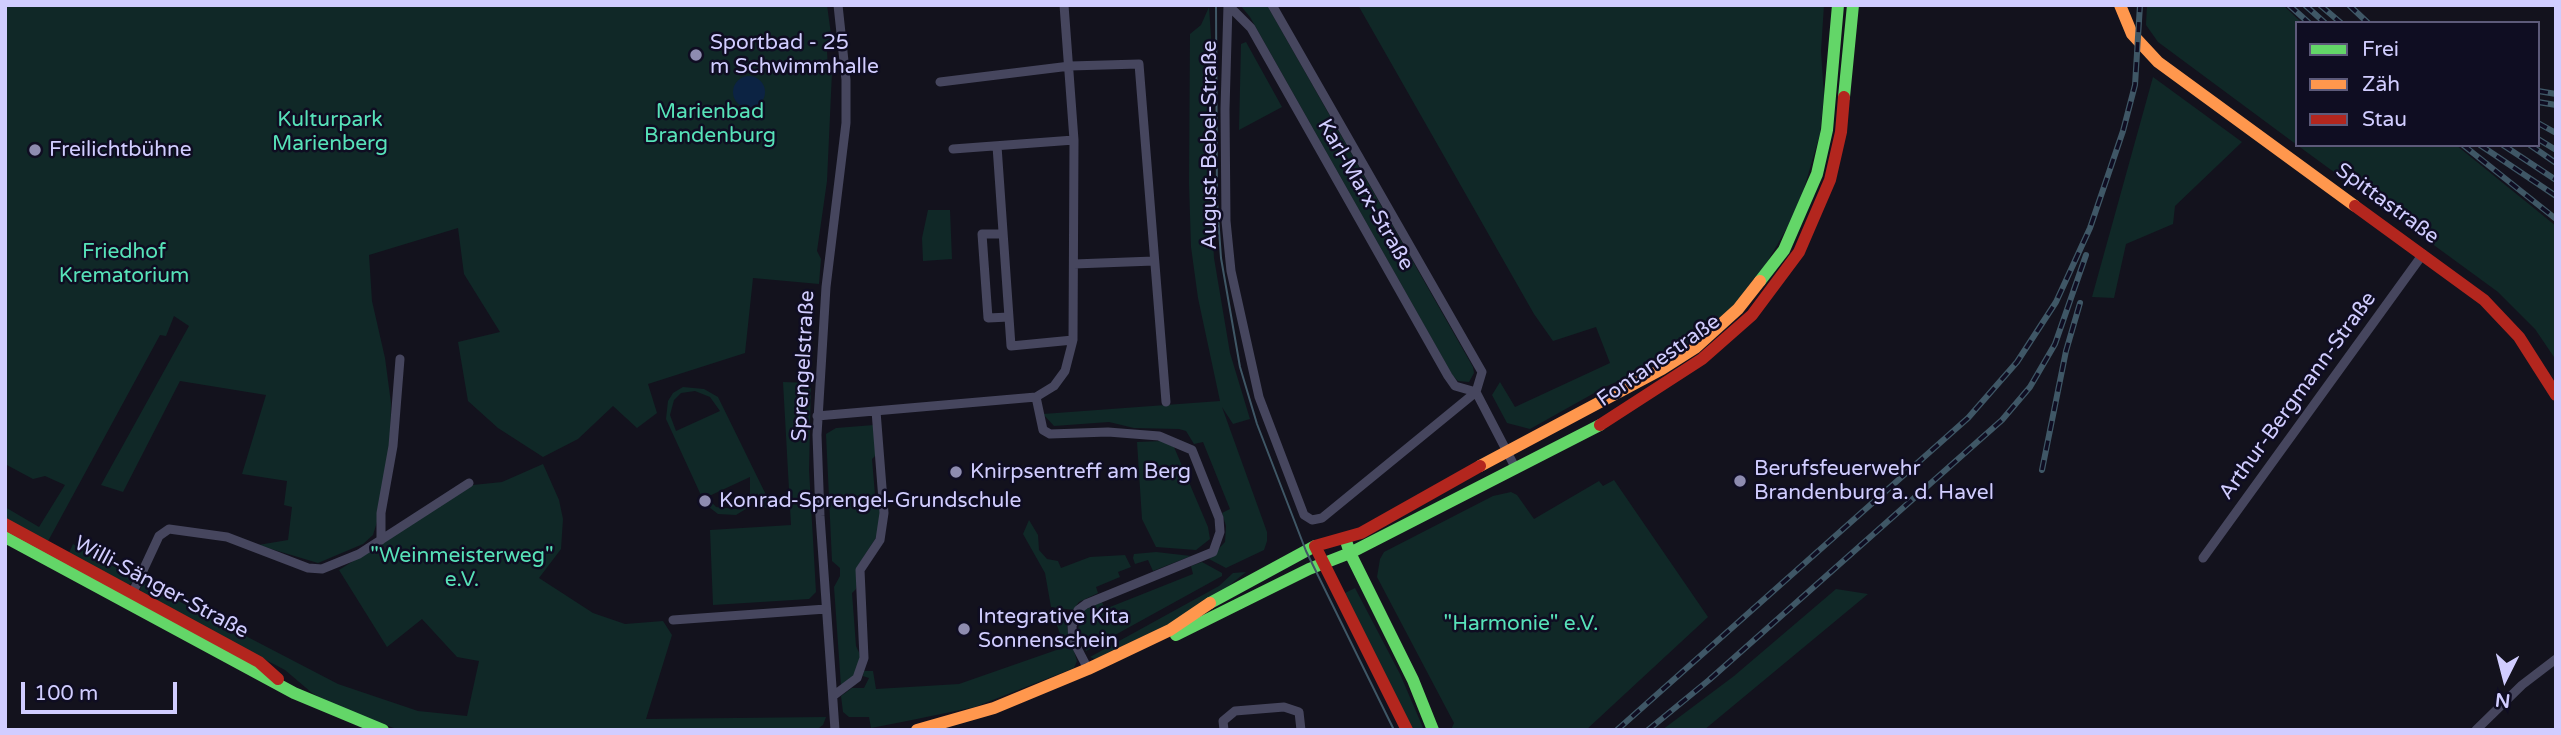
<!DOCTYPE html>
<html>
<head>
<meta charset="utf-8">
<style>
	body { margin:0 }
	#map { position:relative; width:2561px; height:735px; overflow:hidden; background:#13121d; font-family:"Varela Round",sans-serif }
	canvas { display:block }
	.frame { position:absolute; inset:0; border:7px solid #d1cdff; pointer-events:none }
	.legend { position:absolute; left:2295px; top:21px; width:245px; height:126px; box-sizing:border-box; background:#0f0d22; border:2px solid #5d5a7a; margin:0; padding:9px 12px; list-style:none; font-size:21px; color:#d1cdff }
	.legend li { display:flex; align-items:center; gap:14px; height:35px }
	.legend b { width:35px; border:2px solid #5d5a7a }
	.north { position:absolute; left:2470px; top:644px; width:70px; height:70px; -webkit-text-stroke:5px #0f0d22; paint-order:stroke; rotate:186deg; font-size:19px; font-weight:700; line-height:28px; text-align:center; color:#d1cdff }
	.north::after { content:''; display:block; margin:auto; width:24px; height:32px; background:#d1cdff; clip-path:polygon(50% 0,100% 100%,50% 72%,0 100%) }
	.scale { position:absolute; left:21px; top:682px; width:156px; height:32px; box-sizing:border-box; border:4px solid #d1cdff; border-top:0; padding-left:9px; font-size:21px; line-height:24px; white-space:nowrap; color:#d1cdff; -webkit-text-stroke:5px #0f0d22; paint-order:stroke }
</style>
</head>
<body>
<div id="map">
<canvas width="2561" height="735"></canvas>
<div class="frame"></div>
<ul class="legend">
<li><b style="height:9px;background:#63d668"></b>Frei</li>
<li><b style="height:9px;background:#ff974d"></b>Zäh</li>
<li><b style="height:9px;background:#b3261e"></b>Stau</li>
</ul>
<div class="north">N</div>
<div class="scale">100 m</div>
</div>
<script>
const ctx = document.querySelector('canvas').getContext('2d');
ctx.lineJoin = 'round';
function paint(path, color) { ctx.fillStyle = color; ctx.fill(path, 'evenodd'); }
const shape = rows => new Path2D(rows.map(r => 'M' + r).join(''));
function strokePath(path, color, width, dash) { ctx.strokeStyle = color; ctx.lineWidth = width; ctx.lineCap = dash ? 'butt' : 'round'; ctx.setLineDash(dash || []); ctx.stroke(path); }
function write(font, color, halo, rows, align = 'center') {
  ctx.font = font + ' "Varela Round",sans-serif'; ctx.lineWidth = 5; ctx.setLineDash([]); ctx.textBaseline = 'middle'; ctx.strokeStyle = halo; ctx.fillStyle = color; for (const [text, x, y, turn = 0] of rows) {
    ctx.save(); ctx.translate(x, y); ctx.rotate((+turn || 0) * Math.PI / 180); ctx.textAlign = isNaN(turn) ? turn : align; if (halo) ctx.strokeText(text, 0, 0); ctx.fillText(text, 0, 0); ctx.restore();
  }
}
const green = shape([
	[5,5,827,5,833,49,827,51,828,69,832,72,827,181,817,251,821,259,819,284,753,278,745,353,648,384,657,413,637,428,613,406,578,439,543,457,498,428,468,401,458,342,500,332,464,274,458,228,369,255,372,301,385,358,391,403,390,444,377,522,373,535,363,544,318,563,258,545,288,540,292,507,284,505,287,481,242,474,266,395,180,381,123,492,101,485,189,326,174,316,166,336,160,335,47,543,5,519,5,507,39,527,65,485,45,476,33,479,5,464],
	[1240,5,1268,7,1473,367,1474,373,1469,382,1458,381,1453,376,1250,17],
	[1358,5,1824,5,1821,51,1824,96,1820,134,1798,209,1766,264,1741,298,1716,323,1669,358,1605,387,1530,429,1507,423,1492,395,1500,382,1515,407,1610,363,1596,327,1553,341,1534,314],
	[2147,5,2283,5,2302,23,2297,23,2297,145,2158,42,2146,25],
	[1209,7,1212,51,1209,173,1214,258,1230,353,1250,419,1233,424,1222,407,1267,532,1267,541,1264,550,1226,568,1209,559,1225,542,1226,526,1222,513,1230,509,1203,442,1194,444,1186,431,1179,429,1134,428,1109,422,1054,426,1043,414,1220,401,1198,298,1191,247,1189,183,1190,34,1201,25],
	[1246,42,1282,107,1239,130,1241,44],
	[2153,77,2242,142,2175,206,2173,224,2126,244,2114,298,2092,297],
	[2297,145,2456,145,2556,226,2556,360,2535,329,2498,292],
	[928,210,950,210,952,259,923,261,922,238],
	[783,382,811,383,809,470,816,592,809,599,713,605,710,530,791,525],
	[683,387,704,389,718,397,771,505,765,508,757,493,749,507,736,515,718,514,705,504,666,419,668,401,673,393],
	[695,391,710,397,720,411,676,431,670,415,674,400,681,393],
	[750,477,750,497,738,509,716,507,707,497],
	[874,425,877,454,872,459,876,507,881,511,879,533,859,564,856,589,852,593,856,646,861,657,855,675,841,686,834,587,840,576,840,568,832,561,826,434,836,428],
	[1162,441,1174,447,1208,527,1210,539,1196,550,1156,547,1142,519,1137,442],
	[543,464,559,500,563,519,561,549,539,578,593,613,625,624,663,621,672,635,646,719,826,717,823,725,816,730,397,729,346,712,312,693,285,670,145,597,140,590,142,582,338,684,418,711,467,716,479,661,457,657,422,619,387,647,339,570,473,485,502,482],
	[1614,480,1708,617,1586,730,1451,730,1454,723,1377,577,1380,559,1384,552,1493,496,1511,492,1517,495,1534,519,1599,481,1603,486],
	[1029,520,1038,535,1039,550,1047,559,1058,561,1061,568,1090,557,1125,555,1131,567,1118,572,1120,577,1096,587,1098,593,1079,602,1073,610,1051,607,1045,573,1023,534],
	[73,544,135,578,132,583,128,585,68,555],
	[1156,552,1191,556,1153,571,1148,560,1135,564,1133,558,1134,554],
	[1202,562,1222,573,1222,576,1086,651,1077,632,1084,610,1102,602,1105,609,1193,574,1191,566],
	[1246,572,1200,609,1095,659,1090,657,1219,586,1233,573],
	[1355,588,1400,674,1424,730,1412,730,1343,594],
	[1836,589,1868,594,1704,730,1662,730,1734,676],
	[1052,612,1071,616,1067,627,1077,661,1074,668,975,707,907,721,871,728,869,717,849,717,843,712,841,696,852,688,864,688,869,678,863,676,864,671,873,671,876,689,959,684,1065,647]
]);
const water = shape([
	'733 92a16 16 0 1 1 32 0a16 16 0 1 1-32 0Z'
]);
const street = shape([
	[1228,5,1225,109,1226,221,1231,271,1259,397,1304,515,1312,520,1322,518,1476,392],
	[1228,5,1251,28,1448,376,1455,386,1476,392],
	[1272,5,1482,372,1476,392,1516,469],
	[940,82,1070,66,1139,64,1166,402],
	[997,146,1011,346,1073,340],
	[953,149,1074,140],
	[1003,234,982,234,988,318,1009,317],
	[1074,264,1154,261],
	[1036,397,1043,430,1050,434,1108,432,1159,436,1192,450,1219,518,1220,532,1213,552,1086,604,1078,610,1072,626,1073,640,1088,669],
	[817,416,1036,397,1054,386,1065,371,1073,340,1074,140,1064,5],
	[381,540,381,513,393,446,400,359],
	[2203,558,2423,254],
	[132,594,159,536,169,529,227,537,308,568,322,569,359,554,469,483],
	[673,620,826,609],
	[833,696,857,678,864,658,860,570,880,540,884,513,876,411],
	[835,730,820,516,817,435,826,287,846,123,846,80,838,5],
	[1224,730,1223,721,1235,711,1284,707,1299,712,1301,730],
	[2476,730,2522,685,2556,659]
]);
const fast = shape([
	[1844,97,1853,5],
	[1760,281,1784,250,1817,174,1827,130,1838,5],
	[5,537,294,693,383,730],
	[1210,603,1315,546],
	[1176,635,1309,569,1350,553,1347,544],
	[1433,730,1413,680,1350,553,1600,425]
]);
const slow = shape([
	[2120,5,2132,34,2158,62,2355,206],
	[1480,466,1662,369,1695,348,1738,309,1760,281],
	[917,730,994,708,1088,669,1170,630,1210,603]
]);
const jam = shape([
	[2355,206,2484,300,2519,337,2556,395],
	[1600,425,1702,359,1752,315,1799,252,1830,180,1841,132,1844,97],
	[5,524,259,662,278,679],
	[1407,730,1315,546,1361,533,1480,466]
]);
const tram = shape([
	[1216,5,1217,202,1221,258,1240,367,1257,424,1306,551,1394,730]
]);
const rail = shape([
	[2289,5,2309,23],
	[2305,5,2325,23],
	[2320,5,2341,23],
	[2349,5,2368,23],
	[2538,91,2556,94],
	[2538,102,2556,105],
	[2538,123,2556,133],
	[2538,139,2556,150],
	[2463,145,2556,219],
	[2480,145,2556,196],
	[2503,145,2556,180],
	[2530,145,2556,163],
	[2042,470,2066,351,2080,303],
	[1617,730,1968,418,2017,362,2056,302,2090,228,2123,131,2135,85,2140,5],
	[1648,730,1709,680,2002,420,2030,387,2055,344,2086,255]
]);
const markers = [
	[696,55,7,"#8e8cb0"],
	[35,150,7,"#8e8cb0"],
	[956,472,7,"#8e8cb0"],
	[1740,481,7,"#8e8cb0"],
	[705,501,7,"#8e8cb0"],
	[964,629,7,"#8e8cb0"]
];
const poiNames = [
	["Sportbad - 25",710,43],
	["m Schwimmhalle",710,67],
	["Freilichtbühne",49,150],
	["Berufsfeuerwehr",1754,469],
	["Brandenburg a. d. Havel",1754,493],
	["Knirpsentreff am Berg",970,472],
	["Konrad-Sprengel-Grundschule",719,501],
	["Integrative Kita",978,617],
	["Sonnenschein",978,641]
];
const parkNames = [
	["Marienbad",710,112],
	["Brandenburg",710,136],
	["Kulturpark",330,120],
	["Marienberg",330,144],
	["Friedhof",124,252],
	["Krematorium",124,276],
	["\"Weinmeisterweg\"",462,556],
	["e.V.",462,580],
	["\"Harmonie\" e.V.",1521,624]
];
const streetNames = [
	["August-Bebel-Straße",1210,145,-90],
	["Karl-Marx-Straße",1365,195,60],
	["Spittastraße",2387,204,36],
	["Fontanestraße",1659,361,-35],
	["Sprengelstraße",804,366,-87],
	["Arthur-Bergmann-Straße",2298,396,-54],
	["Willi-Sänger-Straße",161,588,28]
];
paint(green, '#102827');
paint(water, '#0c2343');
strokePath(street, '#46465e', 9);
strokePath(fast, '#63d668', 12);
strokePath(slow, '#ff974d', 12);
strokePath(jam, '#b3261e', 12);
strokePath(tram, '#3f5766', 2);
strokePath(rail, '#3f5766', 6);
strokePath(rail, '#0f0d22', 3.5, [10]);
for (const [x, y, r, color] of markers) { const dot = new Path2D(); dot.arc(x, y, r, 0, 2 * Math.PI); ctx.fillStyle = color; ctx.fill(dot); strokePath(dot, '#0f0d22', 2.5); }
write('21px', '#d1cdff', '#0f0d22', poiNames, 'left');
write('21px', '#57e2b9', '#0f0d22', parkNames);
write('21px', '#d1cdff', '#0f0d22', streetNames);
</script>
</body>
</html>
